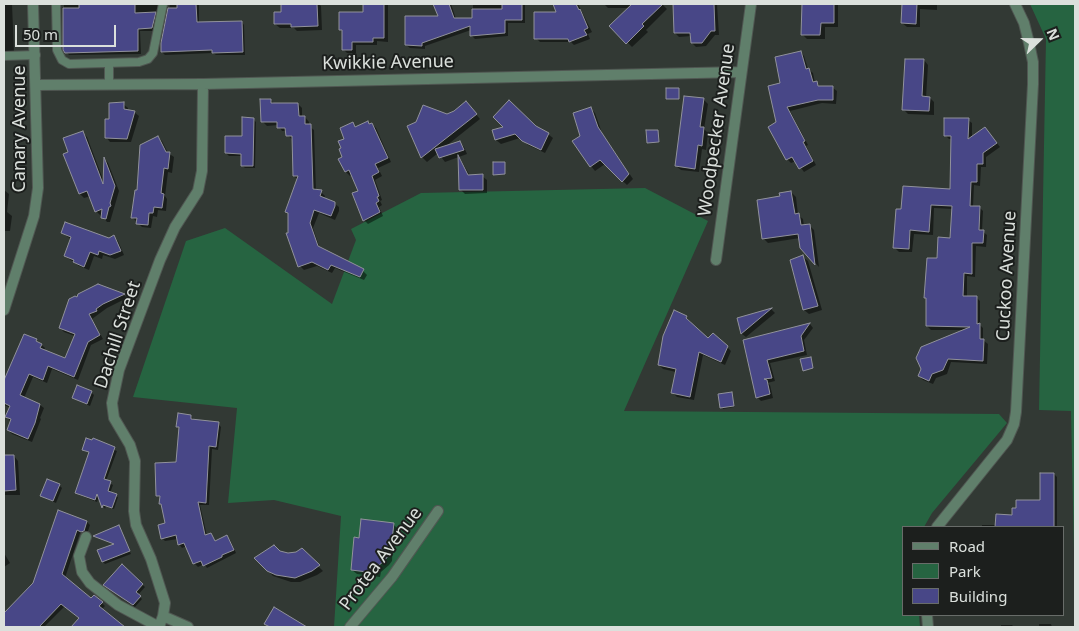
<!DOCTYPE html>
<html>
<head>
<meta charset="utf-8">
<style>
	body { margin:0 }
	#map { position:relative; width:1079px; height:631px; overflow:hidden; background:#323934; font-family:"Noto Sans",sans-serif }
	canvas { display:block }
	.frame { position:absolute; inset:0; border:5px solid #dbe0dc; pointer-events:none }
	.legend { position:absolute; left:902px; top:526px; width:162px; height:90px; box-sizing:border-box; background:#1c1f1d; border:1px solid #686c69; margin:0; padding:6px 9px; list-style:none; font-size:15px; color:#dbe0dc }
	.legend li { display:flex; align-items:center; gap:10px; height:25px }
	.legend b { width:25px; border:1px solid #686c69 }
	.north { position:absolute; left:1014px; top:15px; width:50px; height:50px; -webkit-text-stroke:4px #1c1f1d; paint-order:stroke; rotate:68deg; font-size:14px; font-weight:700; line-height:20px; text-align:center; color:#dbe0dc }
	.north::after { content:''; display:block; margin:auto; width:18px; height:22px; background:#dbe0dc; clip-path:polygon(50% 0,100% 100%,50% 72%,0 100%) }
	.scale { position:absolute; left:15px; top:25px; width:101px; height:22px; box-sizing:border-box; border:2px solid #dbe0dc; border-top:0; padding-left:6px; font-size:15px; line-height:18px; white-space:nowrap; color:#dbe0dc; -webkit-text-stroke:4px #1c1f1d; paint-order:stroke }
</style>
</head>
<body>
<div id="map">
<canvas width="1079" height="631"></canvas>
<div class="frame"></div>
<ul class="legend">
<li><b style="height:6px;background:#607f6b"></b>Road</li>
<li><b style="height:14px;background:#266441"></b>Park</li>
<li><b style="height:14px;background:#484787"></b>Building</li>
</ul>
<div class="north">N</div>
<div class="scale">50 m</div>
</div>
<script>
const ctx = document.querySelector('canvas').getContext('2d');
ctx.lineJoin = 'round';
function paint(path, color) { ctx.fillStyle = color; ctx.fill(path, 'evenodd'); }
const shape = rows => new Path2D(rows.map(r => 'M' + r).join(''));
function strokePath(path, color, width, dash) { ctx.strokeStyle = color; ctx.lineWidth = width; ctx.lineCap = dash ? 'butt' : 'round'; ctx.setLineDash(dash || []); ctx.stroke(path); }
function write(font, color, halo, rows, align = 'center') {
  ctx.font = font + ' "Noto Sans",sans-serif'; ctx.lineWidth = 4; ctx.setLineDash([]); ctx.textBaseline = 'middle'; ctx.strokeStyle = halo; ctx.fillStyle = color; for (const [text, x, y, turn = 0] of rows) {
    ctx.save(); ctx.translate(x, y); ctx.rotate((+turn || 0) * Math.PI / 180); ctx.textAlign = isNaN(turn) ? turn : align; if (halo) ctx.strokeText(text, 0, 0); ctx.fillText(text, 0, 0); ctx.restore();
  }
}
const green = shape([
	[1030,4,1075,4,1075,599,1071,411,1039,410,1046,39],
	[645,188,708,221,624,411,999,414,1007,423,932,513,924,527,903,527,903,615,919,615,920,627,334,627,341,516,274,500,228,503,237,408,133,397,186,241,225,228,332,304,356,240,351,229,421,193]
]);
const shadow = shape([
	[4,4,12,4,14,53,4,53],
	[64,4,162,4,155,31,140,31,141,54,69,55,64,49],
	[170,4,199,4,199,23,242,22,244,25,245,55,216,55,213,53,165,55,162,52,162,43],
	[282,4,319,4,321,6,322,30,297,31,294,28,280,28,275,24,282,13],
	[365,4,388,4,388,42,377,41,377,45,356,45,356,53,347,53,343,49,343,32,340,29,364,13],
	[435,4,453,4,451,4,456,19,473,19,473,4,525,4,525,23,508,23,508,36,475,39,471,35,471,30,425,46,425,49,410,48,406,45,439,17],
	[554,4,578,4,592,32,588,34,590,39,574,45,571,42,540,42,536,38,558,13],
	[604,4,635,4,635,6,638,4,662,4,667,9,646,30,648,32,632,47,611,26,629,8,608,8],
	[674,4,717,4,719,35,715,35,706,46,696,47,692,43,692,36,679,37,675,33],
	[803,4,838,4,838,27,825,27,825,39,807,39,802,34],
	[903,4,937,4,937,10,920,9,920,27,907,27,902,23],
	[801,52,804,56,808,69,813,73,815,83,821,87,833,88,837,91,836,104,822,103,790,111,808,145,806,146,816,165,804,172,796,161,791,163,787,159,778,123,781,84],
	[924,60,928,65,926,98,930,98,934,102,934,115,908,114,904,110],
	[703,99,708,104,704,129,708,133,706,150,702,149,699,172,681,170,676,166],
	[270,100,275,104,298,104,302,108,302,118,305,117,309,122,309,126,314,130,316,191,321,192,325,196,324,199,334,203,339,207,339,211,335,220,319,213,313,228,320,249,363,271,367,275,364,280,335,268,332,273,317,266,304,270,300,266,298,180,294,176,293,140,287,135,287,131,282,131,278,125,267,126,263,122],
	[123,104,128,108,128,111,134,112,139,116,131,142,110,142,106,137,110,121],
	[470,107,480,119,446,146,459,142,464,147,467,154,445,162,438,153,427,162,422,157,409,126],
	[591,109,595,113,602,133,633,179,627,185,605,164,595,171,591,166,582,136],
	[253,119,256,122,255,168,245,168,242,165,243,156,229,156,226,153,243,137],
	[968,120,972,123,972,138,985,128,1000,147,986,157,986,167,981,167,980,186,974,185,973,207,979,207,983,211,982,231,987,235,986,247,976,246,975,277,967,276,967,297,977,298,980,301,980,325,983,328,983,340,988,344,987,364,951,362,947,374,936,378,933,384,923,380,919,376,966,330,931,330,927,326,928,299,938,259,951,239,953,209,934,208,933,235,914,234,912,252,899,252,895,248,902,211,951,190,952,139,949,139,945,135],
	[353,124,357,128,372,124,376,128,391,162,378,168,382,176,375,180,382,200,380,201,382,205,379,207,383,216,368,224,364,220,359,192,352,174,350,176,346,172,344,158,346,139],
	[535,127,548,134,553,138,545,153,528,145,520,138,501,144,496,140],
	[658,131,659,143,649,143,648,142],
	[82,132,87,137,104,182,105,159,108,163,119,191,110,222,107,222,103,217,103,215,101,216,96,211,91,196,84,198,80,194,65,155,70,153],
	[158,137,162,141,168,153,174,157,172,173,168,172,165,196,167,199,166,211,158,210,157,217,153,216,151,228,142,227,132,217,138,191],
	[460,158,470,176,482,176,487,180,487,193,465,194,461,190],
	[4,190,9,194,7,212,12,216,10,231,4,231],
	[791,192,796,197,798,215,803,219,804,226,809,225,814,230,819,267,801,248,800,238,768,243,764,239,781,198],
	[62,233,109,239,114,237,118,241,124,255,115,259,103,255,102,259,94,256,89,270,79,266,65,256,71,239],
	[803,257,808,261,822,310,809,314,804,310,793,271],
	[98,286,124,295,127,298,107,308,92,319,103,339,91,345,78,380,52,369,47,383,33,377,24,398,40,405,44,408,40,418,41,419,32,442,12,434,8,430,10,421,7,417,11,408,4,405,4,378,5,379,36,340,45,348,44,351,66,360,75,336,64,332,60,328,78,298],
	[771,309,775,313,746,337,742,334,739,319],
	[675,312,686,317,691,322,690,323,709,340,727,347,731,351,725,365,703,355,694,400,677,397,672,392,676,372,663,369,659,365],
	[810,324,813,328,804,340,807,355,770,363,775,381,767,383,770,385,773,398,761,401,757,397,744,341],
	[91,392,94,395,90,406,73,398],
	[732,394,734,407,723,409,719,395],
	[191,416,194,420,218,424,221,427,218,450,212,449,209,505,200,505,207,536,211,534,216,542,227,536,230,540,236,553,207,568,204,564,198,567,194,563,187,546,182,548,179,544,178,539,165,541,162,538,166,524,161,499,157,495,177,463,180,429,178,426],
	[93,440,117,451,106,481,113,485,110,493,118,497,114,509,106,506,105,509,99,497,97,502,79,495,77,493,90,453,83,449],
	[14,456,18,461,20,495,4,495,4,457],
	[1054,474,1057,477,1057,527,982,527,982,525,997,525,1041,501],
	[59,485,62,488,56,503,41,496],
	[59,512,87,522,90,525,87,534,80,533,65,578,91,600,102,603,105,606,101,610,123,627,73,627,80,619,65,606,44,627,4,627,4,614,34,584],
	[393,524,398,529,396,544,393,543,392,561,389,565,381,572,380,577,357,574,352,570,360,539],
	[119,527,131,554,105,564,103,562,115,545,95,536],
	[302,550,323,571,317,575,300,582,291,582,273,576,256,558,279,552,288,555,296,554],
	[4,553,10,563,4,567],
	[122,566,145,587,138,595,142,599,135,607,127,602,116,592],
	[1039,624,1051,624,1052,627,1039,627],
	[1001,625,1012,625,1014,627,1001,627]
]);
const building = shape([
	[79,4,135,4,135,13,156,12,152,28,138,29,138,51,65,53,63,50,63,8,79,8,79,4],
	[177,4,196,4,197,22,242,21,243,52,212,53,212,50,161,52,161,43,168,8,177,8,177,4],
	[281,4,317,4,318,26,291,27,291,24,274,24,274,12,281,12,281,4],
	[363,4,384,4,384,38,373,38,373,42,352,42,352,50,342,50,342,30,339,30,339,12,363,12,363,4],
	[433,4,449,4,454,18,472,18,472,9,502,9,502,4,522,4,522,20,505,20,505,33,470,36,470,26,422,43,422,46,405,45,405,16,438,16,433,4],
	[553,4,576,4,579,10,580,9,588,28,584,30,587,35,569,42,568,39,534,39,534,12,556,12,553,4],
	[632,4,663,4,642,24,644,26,626,44,609,26,632,4],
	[673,4,714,4,715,31,711,31,702,43,691,43,690,33,674,33,673,4],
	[802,4,834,4,834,23,821,23,820,35,801,35,802,4],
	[902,4,917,4,916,24,901,23,902,4],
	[801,51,806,69,809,68,813,82,817,81,818,86,833,86,833,100,818,100,787,107,805,141,803,142,813,161,799,169,792,157,786,160,768,127,776,122,768,86,780,83,775,57,801,51],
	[905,59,924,59,922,96,930,97,929,111,902,110,905,59],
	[666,88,679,88,679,99,666,99,666,88],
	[684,96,704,98,700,127,704,127,702,146,698,145,695,169,675,166,684,96],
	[260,99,271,99,271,103,298,103,299,116,305,116,305,124,311,124,313,189,322,190,320,196,335,202,335,206,331,216,314,210,310,223,318,246,364,269,360,277,331,265,328,270,312,262,298,267,286,233,288,233,288,213,285,212,298,176,293,176,292,136,286,136,285,128,277,128,277,122,261,122,260,99],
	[509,100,536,126,549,133,541,150,522,141,515,134,495,140,492,130,503,127,493,117,509,100],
	[466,101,477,114,421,158,407,126,416,122,423,105,447,114,454,111,466,101],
	[124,102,124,109,135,111,127,139,105,138,105,119,109,119,109,103,124,102],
	[591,107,598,127,629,174,622,182,600,160,590,167,572,141,580,136,573,113,591,107],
	[242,117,254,118,253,166,241,166,241,154,225,153,225,136,242,136,242,117],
	[944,118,969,118,968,139,985,127,997,143,983,153,983,164,977,164,977,182,971,182,970,206,980,206,979,230,984,230,983,243,972,243,972,274,964,273,963,296,977,296,977,324,980,323,980,339,984,339,983,361,948,359,943,370,932,374,929,381,918,376,921,369,916,358,921,347,970,327,926,326,926,298,924,298,927,258,937,258,938,237,950,238,952,206,931,205,929,232,910,230,909,249,893,248,896,209,901,209,903,186,950,189,951,136,944,136,944,118],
	[368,121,369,124,372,123,388,158,375,164,379,172,372,176,379,196,377,197,379,201,376,203,380,212,363,221,352,193,358,191,349,170,345,172,338,159,342,157,339,149,341,148,338,141,344,139,340,128,353,122,355,127,368,121],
	[646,130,658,130,659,142,647,143,646,130],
	[83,131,103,184,104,157,115,186,110,203,111,206,109,207,106,219,101,218,102,209,95,212,87,191,79,194,63,154,68,152,63,138,83,131],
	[158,136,166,152,170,152,168,169,164,168,161,193,164,194,162,208,154,207,153,213,149,213,148,225,136,224,137,218,131,218,135,190,137,190,140,145,158,136],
	[460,141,464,150,439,158,435,149,460,141],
	[458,155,468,175,483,174,483,190,459,190,458,155],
	[493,162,505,162,505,174,493,175,493,162],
	[791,191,795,214,799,213,801,225,810,224,815,265,800,248,798,234,762,239,757,200,780,196,779,193,791,191],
	[65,222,109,238,114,235,121,251,110,255,99,251,98,255,90,252,84,267,73,262,74,260,64,256,71,237,61,233,65,222],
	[803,255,818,306,803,310,790,260,803,255],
	[98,284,125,294,103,304,96,309,97,311,89,314,100,335,88,342,74,377,48,366,43,380,29,374,20,395,40,404,35,423,28,439,7,430,11,419,5,417,10,406,4,403,4,380,24,334,37,339,36,341,42,344,40,348,65,358,75,334,59,328,69,299,75,296,77,297,78,294,98,284],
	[772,308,741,334,737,318,772,308],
	[674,310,687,316,686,318,708,338,713,333,728,346,721,362,699,352,690,397,671,393,676,369,658,365,663,336,674,310],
	[810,323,801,336,804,351,767,360,772,378,764,379,767,380,770,394,756,398,743,340,810,323],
	[811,357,813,368,803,371,800,359,811,357],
	[77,385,92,391,87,404,72,398,77,385],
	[732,392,734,406,720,408,718,394,732,392],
	[178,413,191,415,191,419,219,422,216,447,209,446,206,503,198,502,205,535,211,533,215,541,227,535,234,550,222,555,222,557,203,566,201,561,193,564,184,543,178,545,176,535,161,539,158,525,165,523,161,504,159,504,160,496,156,496,155,463,176,462,179,427,176,427,178,413],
	[86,438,92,440,93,438,115,447,104,479,111,481,108,491,117,494,112,508,103,505,102,508,97,494,95,500,75,493,89,452,82,450,86,438],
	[4,455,14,455,16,490,4,491,4,455],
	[1040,473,1054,473,1054,527,995,527,996,514,1012,515,1012,508,1016,508,1016,500,1040,500,1040,473],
	[47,479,60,484,53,501,40,496,47,479],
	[58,510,87,521,84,531,81,532,77,530,62,574,91,598,94,595,103,602,99,606,125,627,71,627,79,618,61,604,39,627,4,627,4,613,33,583,58,510],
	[361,519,394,523,392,540,389,539,388,556,385,560,377,567,376,573,351,570,354,537,359,538,361,519],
	[119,525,130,551,102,562,97,550,114,544,93,536,119,525],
	[274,545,280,551,288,553,296,552,302,548,320,565,312,571,295,578,276,575,267,571,254,558,274,545],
	[122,564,143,584,136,592,141,596,133,605,103,585,122,564],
	[274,607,307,627,270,627,264,624,274,607]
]);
const lane = shape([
	[56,4,57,50,62,60,69,64,139,62,148,59,153,53,163,4],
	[4,56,36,55],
	[109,84,109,63]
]);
const street = shape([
	[36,85,203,84,741,72],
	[716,260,751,4],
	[4,310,34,216,38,188,33,4],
	[937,527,1007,440,1014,424,1016,412,1033,84,1033,62,1029,43,1024,23,1015,4],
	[86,537,79,556,82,572,90,583,118,605,159,627],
	[927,615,928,627],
	[163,616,188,627],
	[159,627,163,616,165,603,151,559,136,525,134,511,135,461,130,445,114,418,112,403,119,370,160,260,175,227,198,191,202,171,203,84],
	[350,627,392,577,438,511]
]);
const streetNames = [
	["Kwikkie Avenue",388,63,-1],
	["Canary Avenue",20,129,-90],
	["Woodpecker Avenue",717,130,-82],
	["Cuckoo Avenue",1007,276,-87],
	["Dachill Street",118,335,-72],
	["Protea Avenue",381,559,-53]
];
paint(green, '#266441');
paint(shadow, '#0007');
paint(building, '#484787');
strokePath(building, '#91929b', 1);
strokePath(lane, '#505752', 10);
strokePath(street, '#505752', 12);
strokePath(lane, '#607f6b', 8);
strokePath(street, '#607f6b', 10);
write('18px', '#dbe0dc', '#1c1f1d', streetNames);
</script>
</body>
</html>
